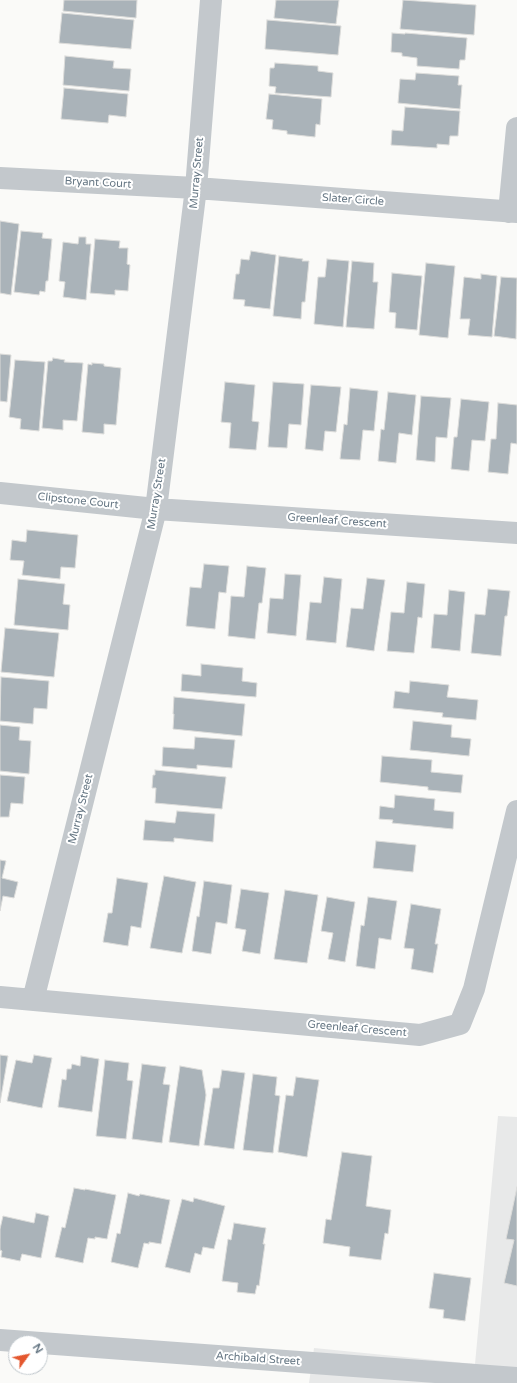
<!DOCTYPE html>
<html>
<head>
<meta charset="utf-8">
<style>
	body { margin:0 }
	#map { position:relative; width:517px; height:1383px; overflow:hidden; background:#fafaf8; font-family:"Varela Round",sans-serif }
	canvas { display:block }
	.north { position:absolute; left:8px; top:1335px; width:40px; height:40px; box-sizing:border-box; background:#fff; border:1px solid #c1c8cd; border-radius:50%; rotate:57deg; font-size:11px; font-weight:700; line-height:16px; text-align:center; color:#657683 }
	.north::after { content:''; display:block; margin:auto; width:14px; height:18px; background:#e4572e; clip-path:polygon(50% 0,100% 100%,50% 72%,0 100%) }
</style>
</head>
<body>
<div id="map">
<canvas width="517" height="1383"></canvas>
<div class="north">N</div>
</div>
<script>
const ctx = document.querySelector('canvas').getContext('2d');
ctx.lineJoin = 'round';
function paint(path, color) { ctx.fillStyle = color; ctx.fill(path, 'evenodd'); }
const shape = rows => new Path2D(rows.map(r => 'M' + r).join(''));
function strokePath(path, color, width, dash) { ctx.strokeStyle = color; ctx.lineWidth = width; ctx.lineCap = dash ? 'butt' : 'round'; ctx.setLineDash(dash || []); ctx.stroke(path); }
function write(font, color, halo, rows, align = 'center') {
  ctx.font = font + ' "Varela Round",sans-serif'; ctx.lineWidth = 4; ctx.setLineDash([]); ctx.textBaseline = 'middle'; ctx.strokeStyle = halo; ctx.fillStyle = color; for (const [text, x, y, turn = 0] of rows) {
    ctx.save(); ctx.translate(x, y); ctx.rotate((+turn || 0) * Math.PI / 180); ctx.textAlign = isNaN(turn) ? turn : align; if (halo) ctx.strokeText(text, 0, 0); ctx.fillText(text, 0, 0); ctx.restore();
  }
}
const built = shape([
	[498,1116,517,1117,517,1383,309,1383,314,1348,475,1364]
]);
const building = shape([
	[64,0,137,0,136,18,63,11,64,0],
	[276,0,339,0,336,24,274,18,276,0],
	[403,0,476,5,474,35,400,29,403,0],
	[62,13,134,20,131,49,59,43,62,13],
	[267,20,341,26,338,55,265,49,267,20],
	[392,33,405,34,405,33,467,38,465,60,460,60,459,69,417,66,417,58,402,56,402,53,391,52,392,33],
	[65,56,114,61,113,68,131,69,129,91,63,85,65,56],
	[275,63,318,66,318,71,333,73,331,97,275,93,276,87,269,86,270,68,274,68,275,63],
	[416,73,459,76,458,85,462,85,460,109,398,103,400,79,415,80,416,73],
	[64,88,128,94,126,117,109,115,108,123,61,119,64,88],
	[269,94,322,99,320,125,316,124,315,137,287,134,287,131,272,129,273,120,266,119,269,94],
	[405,107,460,111,458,136,450,136,449,145,437,144,437,148,391,145,392,130,403,131,405,107],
	[0,221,19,224,11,295,0,293,0,221],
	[21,231,43,233,42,238,52,239,48,281,46,281,45,292,40,291,39,295,14,292,21,231],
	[79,237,86,237,86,244,91,244,86,300,63,297,65,282,59,281,63,242,78,244,79,237],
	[95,239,120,241,119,248,128,248,127,264,130,265,128,291,115,290,115,295,90,293,95,239],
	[251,251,276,255,270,309,244,306,245,300,233,299,236,274,239,274,241,259,249,260,251,251],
	[279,256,303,259,302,261,309,261,305,302,302,302,301,319,273,316,279,256],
	[327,259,349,261,343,327,314,324,318,277,325,277,327,259],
	[352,261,374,263,373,282,378,282,374,329,346,327,352,261],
	[426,263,455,266,448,338,419,335,426,263],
	[392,273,422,276,417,330,395,328,396,313,389,312,392,273],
	[481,274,497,276,492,337,468,335,470,319,460,319,464,277,481,279,481,274],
	[501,277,517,278,516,339,494,336,501,277],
	[0,354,11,355,7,402,0,401,0,354],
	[53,358,65,360,64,362,83,363,77,421,63,420,63,430,42,428,48,361,52,361,53,358],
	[15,360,45,362,39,431,20,429,21,419,9,417,15,360],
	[92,363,104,364,104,366,121,368,116,425,104,424,104,434,82,432,88,364,92,365,92,363],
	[225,382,255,385,252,421,259,422,256,450,229,448,231,423,221,422,225,382],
	[273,382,304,384,301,425,289,424,287,448,268,447,273,382],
	[311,385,341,387,336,432,325,431,323,451,305,449,311,385],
	[350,388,378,391,374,431,363,430,360,460,340,459,344,424,347,425,350,388],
	[388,392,416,395,412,435,399,433,396,463,378,461,381,429,384,430,388,392],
	[421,396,451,398,447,438,436,437,435,462,416,460,421,396],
	[461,399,489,402,485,441,472,440,469,471,451,469,454,437,457,437,461,399],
	[498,403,517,405,517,444,511,443,508,474,488,472,491,439,496,439,498,403],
	[27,530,78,535,75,568,61,567,60,579,22,575,24,561,10,560,12,540,26,542,27,530],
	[204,564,229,566,226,593,219,592,215,629,186,626,190,587,201,588,204,564],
	[247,566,266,568,262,603,259,603,255,639,228,636,231,596,244,597,247,566],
	[285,574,301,575,296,636,267,633,270,598,283,599,285,574],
	[324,577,342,579,336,643,306,640,310,602,321,603,324,577],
	[367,578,385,580,374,651,346,647,351,608,363,609,367,578],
	[18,579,65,584,63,604,70,605,68,630,14,625,18,579],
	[407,582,425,584,422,618,418,617,414,653,387,651,391,612,404,613,407,582],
	[488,589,510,591,507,616,505,616,501,656,471,653,475,614,485,615,488,589],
	[449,590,465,592,460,651,431,648,434,614,447,615,449,590],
	[5,628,59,633,54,677,1,672,5,628],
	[201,664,243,668,242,681,257,683,256,697,181,691,182,674,201,676,201,664],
	[1,677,49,681,47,709,34,708,33,724,0,721,1,677],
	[410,681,449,685,447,697,478,700,476,720,442,717,443,713,393,708,395,691,409,693,410,681],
	[174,697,245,704,242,736,173,729,174,714,173,714,174,697],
	[413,721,452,725,451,737,471,739,469,756,410,750,413,721],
	[0,725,20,727,19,740,31,741,29,774,0,771,0,725],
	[195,737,235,740,232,768,197,765,197,769,162,766,163,747,194,749,195,737],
	[382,756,432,760,431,772,463,775,461,793,428,790,428,787,380,782,382,756],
	[155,770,226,777,222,809,155,803,156,788,152,788,153,775,155,775,155,770],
	[0,775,25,777,23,804,11,803,9,817,0,817,0,775],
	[395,795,435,799,434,810,454,812,453,829,392,823,393,820,379,819,380,806,394,808,395,795],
	[177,811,215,814,213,842,174,838,174,842,143,840,145,820,175,823,177,811],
	[376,841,416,845,413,872,373,868,376,841],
	[0,860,6,861,2,878,18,882,14,898,3,896,0,911,0,860],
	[164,876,196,882,182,953,150,948,164,876],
	[117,878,148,883,141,928,131,926,128,946,103,942,108,913,112,913,117,878],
	[204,881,232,885,227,924,216,922,211,954,192,951,197,916,199,917,204,881],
	[241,889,269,893,260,954,242,951,246,930,235,928,241,889],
	[285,890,318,895,307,963,274,959,285,890],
	[327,897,355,902,345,962,328,959,333,933,321,931,327,897],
	[368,897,397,901,391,940,379,938,375,969,356,966,361,925,364,926,368,897],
	[411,904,441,909,435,944,438,944,433,973,411,969,414,949,404,948,411,904],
	[0,1055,8,1056,0,1103,0,1055],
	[34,1055,52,1058,42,1108,7,1101,16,1060,32,1063,34,1055],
	[81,1056,99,1059,92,1112,58,1107,62,1079,66,1080,67,1069,71,1069,72,1064,80,1066,81,1056],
	[105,1060,129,1063,127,1080,133,1081,126,1139,96,1136,105,1060],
	[142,1064,166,1067,163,1084,170,1085,162,1143,132,1139,142,1064],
	[180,1066,202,1070,206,1095,199,1146,169,1142,180,1066],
	[222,1070,245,1073,234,1149,204,1145,213,1088,219,1088,222,1070],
	[253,1074,277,1077,275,1095,280,1096,273,1153,243,1150,253,1074],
	[296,1077,319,1080,307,1157,278,1152,286,1095,293,1096,296,1077],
	[342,1152,372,1156,366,1206,391,1210,388,1234,385,1233,381,1260,349,1256,350,1247,323,1243,326,1219,331,1220,342,1152],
	[517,1187,517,1286,504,1283,514,1240,506,1239,517,1187],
	[74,1188,85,1190,85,1189,116,1195,107,1239,95,1237,95,1239,88,1238,83,1263,55,1257,62,1227,65,1228,74,1188],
	[128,1193,139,1196,140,1194,170,1200,161,1244,149,1242,149,1244,144,1243,138,1268,111,1262,117,1233,120,1234,128,1193],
	[194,1198,225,1206,214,1249,203,1247,201,1255,195,1253,190,1273,165,1267,182,1199,193,1202,194,1198],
	[36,1213,49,1216,41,1258,22,1254,20,1261,1,1257,2,1251,0,1250,0,1229,3,1216,34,1223,36,1213],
	[234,1223,266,1228,263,1244,265,1244,259,1286,257,1285,255,1294,237,1292,238,1283,222,1281,228,1239,231,1240,234,1223],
	[434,1273,471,1278,465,1321,443,1318,444,1310,429,1308,434,1273]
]);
const street = shape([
	[0,178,196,188,517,212],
	[509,212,517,128],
	[0,493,156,509,517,533],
	[0,997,420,1035,460,1024,474,989,517,811],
	[33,1000,156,509,196,188,211,0],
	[0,1340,517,1378]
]);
const streetNames = [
	["Murray Street",197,173,-85],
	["Bryant Court",98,183,3],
	["Slater Circle",353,200,4],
	["Murray Street",157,494,-81],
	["Clipstone Court",78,501,6],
	["Greenleaf Crescent",337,521,4],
	["Murray Street",81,809,-76],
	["Greenleaf Crescent",357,1029,5],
	["Archibald Street",258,1359,4]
];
paint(built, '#e8e9e9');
paint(building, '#aab3b9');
strokePath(building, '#dcdcda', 1);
strokePath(street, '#c3c8cc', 22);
write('11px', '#657683', '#fff', streetNames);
</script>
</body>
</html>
